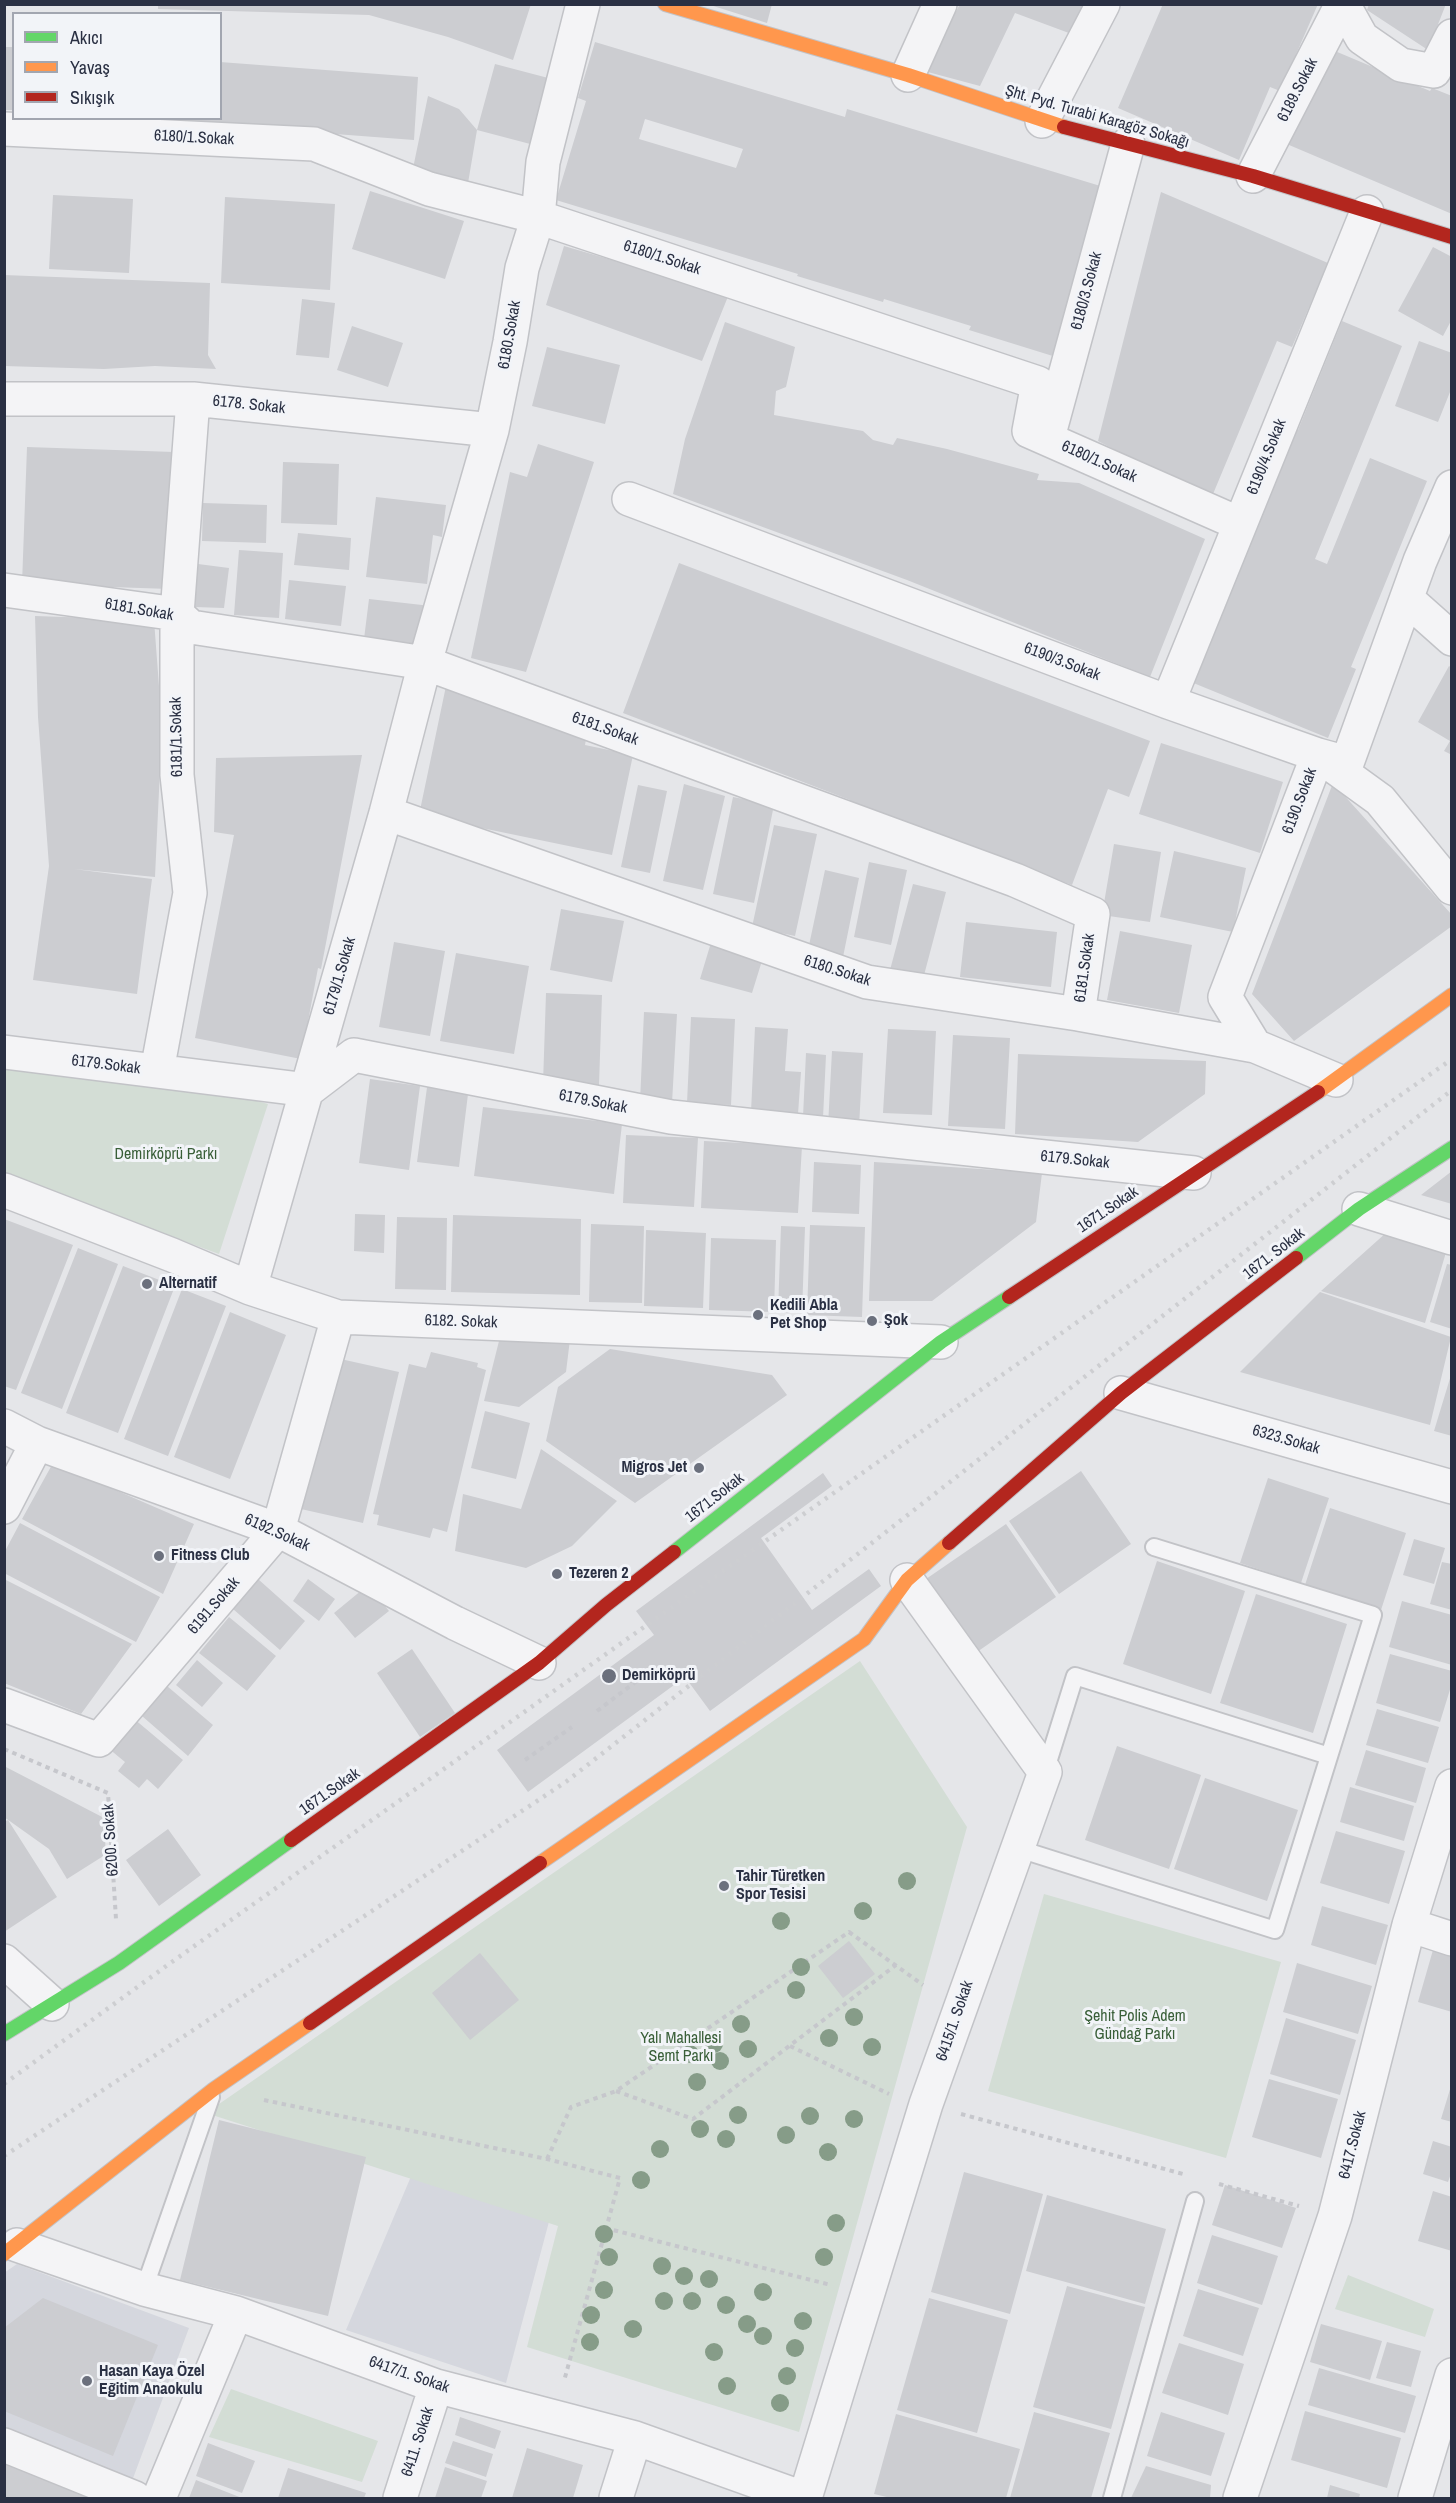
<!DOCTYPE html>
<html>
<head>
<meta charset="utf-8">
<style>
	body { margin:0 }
	#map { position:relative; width:1456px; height:2503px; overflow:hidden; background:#e5e6e9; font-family:"Archivo Narrow",sans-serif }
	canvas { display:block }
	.frame { position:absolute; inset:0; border:6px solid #2a3043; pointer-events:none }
	.legend { position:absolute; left:12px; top:12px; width:210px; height:108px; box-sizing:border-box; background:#f2f4f8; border:2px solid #a2a6b0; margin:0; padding:8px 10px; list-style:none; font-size:18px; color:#2a3043 }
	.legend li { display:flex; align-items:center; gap:12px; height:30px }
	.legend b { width:30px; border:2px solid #a2a6b0 }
</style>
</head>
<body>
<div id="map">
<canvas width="1456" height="2503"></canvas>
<div class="frame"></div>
<ul class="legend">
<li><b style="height:8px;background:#63d668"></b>Akıcı</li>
<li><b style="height:8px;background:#ff974d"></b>Yavaş</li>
<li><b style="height:8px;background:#b3261e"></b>Sıkışık</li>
</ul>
</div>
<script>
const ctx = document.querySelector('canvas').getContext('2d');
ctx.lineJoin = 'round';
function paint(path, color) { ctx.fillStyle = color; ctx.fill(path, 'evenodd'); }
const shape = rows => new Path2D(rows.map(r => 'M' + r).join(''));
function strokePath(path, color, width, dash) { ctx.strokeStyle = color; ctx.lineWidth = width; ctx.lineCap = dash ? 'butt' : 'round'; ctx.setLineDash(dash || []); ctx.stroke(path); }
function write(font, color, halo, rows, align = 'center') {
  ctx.font = font + ' "Archivo Narrow",sans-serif'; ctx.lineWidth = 6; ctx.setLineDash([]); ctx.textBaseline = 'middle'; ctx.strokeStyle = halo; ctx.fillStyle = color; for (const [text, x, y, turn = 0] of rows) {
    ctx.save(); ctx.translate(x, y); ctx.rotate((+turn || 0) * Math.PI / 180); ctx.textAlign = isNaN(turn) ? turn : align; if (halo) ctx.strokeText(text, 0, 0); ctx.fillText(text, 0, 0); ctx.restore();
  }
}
const built = shape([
	[426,2141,559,2184,506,2383,346,2330],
	[17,2264,189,2328,132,2481,5,2434,4,2273]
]);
const green = shape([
	[4,1041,62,1048,268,1104,219,1254,5,1175],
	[860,1661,967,1827,799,2432,527,2347,558,2226,206,2113],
	[1044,1894,1281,1962,1226,2158,988,2091],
	[1348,2275,1434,2309,1425,2337,1335,2309],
	[231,2389,378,2441,362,2482,209,2437]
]);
const building = shape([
	[158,4,531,4,513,60,448,37,369,15,158,9],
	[707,4,772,4,767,23],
	[960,4,1094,4,1077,36,1015,13,980,86,924,71],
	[1163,4,1318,4,1280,91,1270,87,1239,160,1118,108],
	[1369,4,1446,4,1428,50,1367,10],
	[595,42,845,117,847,109,1107,188,1056,357,969,330,971,326,884,299,883,302,797,276,798,274,556,200,586,101,578,98],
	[645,119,743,149,736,168,639,139],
	[1323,46,1430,91,1432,88,1452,96,1452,214,1282,142],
	[4,47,14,47,14,110,4,110],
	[220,62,418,77,414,140,151,120,220,118],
	[495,64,552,79,534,145,477,130],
	[428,96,459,109,477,130,467,189,412,173],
	[370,191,464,221,445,279,352,249],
	[1161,192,1328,263,1292,347,1277,341,1213,494,1152,469,1098,441],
	[53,195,133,199,129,273,49,269],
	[225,197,335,204,330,290,221,283],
	[564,246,729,294,702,361,546,305],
	[1433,247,1452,257,1452,319,1443,336,1398,311],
	[4,275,210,283,208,355,216,369,155,366,104,369,4,366],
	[302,299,335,303,329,358,296,355],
	[1342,321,1402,346,1315,559,1327,564,1370,458,1427,481,1351,667,1356,669,1328,738,1191,682,1294,429,1298,430],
	[725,322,795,347,786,387,776,391,774,415,863,431,873,440,893,445,897,438,947,449,1039,474,1037,480,1079,483,1205,539,1150,677,907,580,673,494,685,439],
	[352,326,403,343,388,387,337,370],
	[1419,341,1452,353,1452,387,1438,422,1395,406],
	[547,347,620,365,605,424,532,406],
	[538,444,594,462,526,672,471,658,510,472,527,477],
	[27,447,174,452,170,589,22,584],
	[283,462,339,464,337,525,281,523],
	[376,497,446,505,442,537,433,535,427,584,366,577],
	[203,503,267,505,266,543,202,541],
	[298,533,351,538,349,570,294,565],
	[239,550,283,553,279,618,234,615],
	[679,563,1150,741,1129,797,1108,789,1072,885,849,802,850,800,623,713],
	[198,564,229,568,224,608,195,607],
	[289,580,346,586,341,626,285,619],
	[369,599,431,606,426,646,364,639],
	[35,616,154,620,162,726,155,877,74,869,152,879,137,994,33,980,49,866,38,717],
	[1449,666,1452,668,1452,755,1444,751,1450,741,1418,722],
	[446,686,588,728,585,745,633,755,612,855,419,815],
	[1161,743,1283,782,1260,853,1139,814],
	[362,755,321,969,318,968,301,1059,195,1038,234,835,214,832,216,758],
	[1333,783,1452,915,1452,926,1294,1041,1252,994],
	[684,784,725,796,703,890,663,881],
	[638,785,667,791,650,873,621,867],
	[733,797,774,805,754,903,713,894],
	[774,825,817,834,795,936,752,927],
	[1114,844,1161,852,1150,922,1102,915],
	[1174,851,1246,868,1233,932,1160,917],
	[869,862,907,870,891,945,854,937],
	[825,870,859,878,843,957,808,950],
	[913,884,946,892,923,979,890,970],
	[561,909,624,921,612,982,550,970],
	[966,922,1057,932,1051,987,960,977],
	[1120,931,1192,945,1179,1013,1107,1000],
	[713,936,765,951,752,993,700,979],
	[394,942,445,951,430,1036,379,1027],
	[456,953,529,966,514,1054,440,1041],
	[546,993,602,995,599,1085,543,1084],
	[644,1012,677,1014,672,1103,640,1102],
	[691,1017,735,1019,731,1105,687,1103],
	[755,1027,788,1029,785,1071,801,1072,798,1114,751,1112],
	[888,1029,936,1031,932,1115,883,1113],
	[953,1035,1010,1038,1005,1129,948,1126],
	[832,1051,863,1053,859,1127,828,1126],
	[806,1053,826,1055,823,1118,803,1117],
	[1018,1054,1206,1061,1205,1094,1138,1142,1015,1134],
	[370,1079,420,1086,409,1170,359,1163],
	[428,1080,469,1086,459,1167,417,1162],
	[483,1107,622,1124,614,1194,474,1176],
	[626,1135,698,1138,694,1207,623,1203],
	[704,1141,802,1146,798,1213,701,1208],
	[814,1162,861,1165,859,1214,812,1212],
	[874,1162,1042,1173,1036,1222,932,1301,869,1301],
	[1452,1171,1452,1204,1421,1195],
	[355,1214,385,1215,384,1253,354,1251],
	[453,1215,581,1219,580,1295,451,1292],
	[397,1217,447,1218,446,1290,395,1289],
	[4,1219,73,1245,16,1390,4,1386],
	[591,1224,644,1226,642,1303,589,1302],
	[810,1225,865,1227,862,1317,807,1315],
	[781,1226,805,1227,802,1313,778,1312],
	[646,1230,706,1233,703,1308,644,1306],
	[1387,1232,1447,1249,1425,1323,1321,1291],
	[711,1238,776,1240,774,1312,709,1310],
	[78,1248,118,1264,62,1409,21,1393],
	[1447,1264,1452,1265,1452,1329,1430,1322],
	[123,1266,175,1286,118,1433,66,1413],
	[182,1289,226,1306,168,1456,124,1439],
	[1320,1292,1451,1337,1430,1425,1240,1372],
	[230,1312,286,1335,230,1479,174,1457],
	[502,1329,571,1331,566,1372,519,1407,484,1401],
	[610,1349,772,1375,787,1395,635,1503,546,1441,558,1387],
	[431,1352,478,1363,477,1367,486,1370,447,1532,433,1528,430,1538,377,1525,379,1515,373,1514,409,1364,426,1368],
	[336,1358,399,1372,363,1523,301,1509],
	[1451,1375,1452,1375,1452,1436,1434,1431],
	[485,1411,530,1423,516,1479,471,1468],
	[541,1449,617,1501,572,1546,526,1568,455,1551,463,1494,521,1509],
	[53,1463,194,1524,163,1594,22,1519],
	[1081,1471,1131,1544,1059,1594,1009,1521],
	[823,1473,832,1486,761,1538,812,1610,869,1569,881,1586,710,1711,685,1677,528,1792,497,1750,654,1635,636,1611],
	[1268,1478,1329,1498,1301,1583,1240,1563],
	[1330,1508,1406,1533,1381,1610,1305,1585],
	[20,1523,160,1597,136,1642,4,1573,4,1553],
	[1006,1524,1056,1597,977,1652,926,1579],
	[1414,1539,1445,1548,1434,1584,1403,1575],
	[1157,1561,1245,1591,1211,1694,1123,1664],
	[1442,1562,1452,1564,1452,1610,1430,1604],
	[4,1579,132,1644,81,1714,4,1683],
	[258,1579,305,1621,280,1650,233,1609],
	[308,1579,335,1599,319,1621,293,1601],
	[368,1585,389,1611,355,1638,334,1613],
	[1256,1594,1347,1624,1313,1733,1220,1703],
	[1402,1601,1452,1615,1452,1665,1389,1647],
	[229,1617,276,1656,247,1691,199,1653],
	[412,1649,455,1713,420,1737,377,1673],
	[1390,1654,1452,1671,1452,1683,1440,1722,1376,1703],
	[197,1660,223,1683,202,1707,176,1685],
	[167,1686,213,1725,188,1756,142,1716],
	[1377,1709,1439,1727,1428,1763,1366,1745],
	[133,1718,183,1760,158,1789,147,1779,139,1788,118,1771,125,1762,108,1748],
	[1117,1746,1201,1775,1169,1869,1085,1840],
	[1366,1750,1426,1768,1416,1803,1355,1785],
	[4,1766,106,1819,105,1855,67,1879,49,1849,4,1817],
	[1205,1778,1298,1810,1267,1901,1174,1869],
	[1350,1787,1414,1806,1404,1841,1340,1822],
	[8,1820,57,1897,4,1932,4,1822],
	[168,1829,201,1875,159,1906,126,1860],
	[1336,1831,1405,1851,1389,1904,1320,1883],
	[1322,1906,1388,1925,1376,1965,1311,1945],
	[849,1941,875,1974,843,1998,818,1966],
	[1433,1950,1452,1956,1452,2012,1418,2002],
	[480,1953,519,2000,470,2040,432,1993],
	[1297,1963,1372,1986,1358,2034,1283,2012],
	[1286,2018,1356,2040,1340,2095,1270,2074],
	[1269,2079,1338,2099,1321,2158,1252,2137],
	[1451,2086,1452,2086,1452,2122,1441,2119],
	[219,2120,366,2157,328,2316,180,2280],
	[1433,2141,1452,2147,1452,2171,1448,2182,1423,2174],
	[964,2172,1043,2194,1010,2314,931,2292],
	[1225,2185,1296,2208,1282,2248,1212,2225],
	[1433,2191,1452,2197,1452,2251,1418,2241],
	[1047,2195,1166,2229,1145,2304,1026,2271],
	[1212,2235,1278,2256,1262,2305,1197,2283],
	[1067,2286,1145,2307,1111,2429,1033,2407],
	[1198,2289,1259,2308,1243,2356,1183,2336],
	[43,2298,158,2345,113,2456,4,2411,4,2328],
	[929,2298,1008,2320,977,2433,897,2410],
	[1321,2324,1382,2341,1370,2380,1310,2362],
	[1387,2342,1421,2351,1411,2387,1376,2378],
	[1179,2343,1244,2364,1228,2415,1162,2393],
	[1319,2368,1416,2396,1405,2433,1308,2405],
	[1305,2411,1401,2438,1387,2488,1291,2460],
	[1034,2412,1110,2433,1091,2498,1010,2498],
	[1161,2412,1225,2433,1211,2476,1147,2456],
	[896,2414,1020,2449,1006,2498,891,2498,874,2494],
	[460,2417,501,2431,495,2449,455,2435],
	[453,2441,493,2454,486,2477,445,2463],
	[208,2443,255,2461,242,2493,196,2476],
	[527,2448,583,2465,573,2498,512,2498],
	[4,2461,97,2498,4,2498],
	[1146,2466,1211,2485,1210,2498,1131,2498],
	[445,2467,487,2481,481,2498,435,2498],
	[288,2468,366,2493,364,2498,278,2498],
	[196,2480,242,2498,189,2498],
	[1330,2485,1360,2494,1359,2498,1327,2498]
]);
const path = shape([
	[597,1711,638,1680],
	[4,1749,108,1793,116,1919],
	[525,1760,572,1727],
	[790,2046,889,2094],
	[616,2091,693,2119,896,1965],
	[264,2100,547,2159,620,2178,564,2381],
	[961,2114,1183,2174],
	[547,2159,571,2107,616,2091,849,1932,923,1985],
	[1219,2184,1299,2206],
	[605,2228,831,2285]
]);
const lane = shape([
	[1045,1772,1075,1676,1329,1756],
	[1016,1848,1275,1930,1373,1615,1154,1547],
	[144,2289,211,2097],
	[1112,2498,1195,2201]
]);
const street = shape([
	[1343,4,1362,38,1401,65,1434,71,1452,36],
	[908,75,940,4],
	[1042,121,1103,4],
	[4,129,314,144,429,189,538,217,1038,383,1029,431,1240,524],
	[1253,176,1342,4],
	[4,399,193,399,492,430],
	[1049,434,1128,144],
	[629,499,1168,702,1318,755,1380,800,1452,888],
	[4,590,177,614,191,627,425,663,1015,880,1093,914,1078,1014],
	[1407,599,1452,639],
	[1168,702,1367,212],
	[386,813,867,982,1078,1014,1255,1046,1336,1080],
	[1255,1046,1225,997,1318,755,1347,763,1420,561,1452,487],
	[4,1052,308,1090,354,1055,671,1117,1194,1173],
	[157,1071,190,893,177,775,177,614,193,399],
	[4,1190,172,1255,250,1288,338,1317,941,1342],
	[1359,1209,1452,1238],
	[250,1288,386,813,425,663,492,430,510,342,522,268,538,217,543,162,583,4],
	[1121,1393,1452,1487],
	[4,1426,37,1443,278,1530,455,1623,539,1663],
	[4,1507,37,1443],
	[4,1705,99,1740,278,1530,338,1317],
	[1409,1925,1452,1939],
	[4,1961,52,2004],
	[17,2245,144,2289,236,2313,436,2386,635,2438,803,2498],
	[4,2445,135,2498],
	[159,2498,236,2313],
	[400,2498,436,2386],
	[616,2498,635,2438],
	[805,2498,926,2104,1045,1772,907,1580],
	[1240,2498,1335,2216,1409,1925,1452,1786],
	[1415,2498,1452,2375]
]);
const fast = shape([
	[1296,1258,1359,1209,1452,1148],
	[674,1552,941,1342,1009,1297],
	[4,2034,119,1963,291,1840]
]);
const slow = shape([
	[665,4,908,75,1064,127],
	[1318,1092,1452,995],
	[540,1863,864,1639,907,1580,949,1543],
	[4,2254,214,2089,310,2023]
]);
const jam = shape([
	[1064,127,1253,176,1452,237],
	[1009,1297,1318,1092],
	[949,1543,1121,1393,1296,1258],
	[291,1840,539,1663,606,1605,674,1552],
	[310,2023,540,1863]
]);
const rail = shape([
	[4,2084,169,1964,754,1549,1452,1059],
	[4,2156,567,1781,1452,1090]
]);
const trees = [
	[907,1881],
	[863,1911],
	[781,1921],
	[801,1967],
	[796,1990],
	[854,2017],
	[741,2024],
	[829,2038],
	[714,2044],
	[872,2047],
	[748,2049],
	[690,2054],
	[720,2061],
	[697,2082],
	[738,2115],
	[810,2116],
	[854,2119],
	[700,2129],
	[786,2135],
	[726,2139],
	[660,2149],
	[828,2152],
	[641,2180],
	[836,2223],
	[604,2234],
	[609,2257],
	[824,2257],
	[662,2266],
	[684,2276],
	[709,2279],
	[604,2290],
	[763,2292],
	[664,2301],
	[692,2301],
	[726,2305],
	[591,2315],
	[803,2321],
	[747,2324],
	[633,2329],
	[763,2336],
	[590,2342],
	[795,2348],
	[714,2352],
	[787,2376],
	[727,2386],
	[780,2403]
];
const markers = [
	[147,1284,6,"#6b707d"],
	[758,1315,6,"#6b707d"],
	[872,1321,6,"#6b707d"],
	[699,1468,6,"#6b707d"],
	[159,1556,6,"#6b707d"],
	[557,1574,6,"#6b707d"],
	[609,1676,8,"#6b707d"],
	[724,1886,6,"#6b707d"],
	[87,2381,6,"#6b707d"]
];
const streetNames = [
	["6189.Sokak",1298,90,-63],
	["Şht. Pyd. Turabi Karagöz Sokağı",1097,117,16],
	["6180/1.Sokak",194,138,3],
	["6180/1.Sokak",662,258,18],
	["6180/3.Sokak",1087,291,-75],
	["6180.Sokak",510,335,-80],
	["6178. Sokak",249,405,6],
	["6190/4.Sokak",1267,457,-68],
	["6180/1.Sokak",1099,462,24],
	["6181.Sokak",139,610,10],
	["6190/3.Sokak",1062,662,21],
	["6181.Sokak",605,729,20],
	["6181/1.Sokak",177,737,-91],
	["6190.Sokak",1300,801,-69],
	["6181.Sokak",1085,968,-82],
	["6180.Sokak",837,971,18],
	["6179/1.Sokak",340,976,-74],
	["6179.Sokak",106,1065,7],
	["6179.Sokak",593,1102,11],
	["6179.Sokak",1075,1160,6],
	["1671.Sokak",1108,1210,-34],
	["1671. Sokak",1274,1254,-38],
	["6182. Sokak",461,1322,2],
	["6323.Sokak",1286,1440,16],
	["1671.Sokak",715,1498,-38],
	["6192.Sokak",277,1533,24],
	["6191.Sokak",214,1606,-49],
	["1671.Sokak",330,1792,-35],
	["6200. Sokak",111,1840,-94],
	["6415/1. Sokak",955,2021,-71],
	["6417.Sokak",1353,2145,-76],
	["6417/1. Sokak",409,2375,19],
	["6411. Sokak",418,2442,-72]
];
const parkNames = [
	["Demirköprü Parkı",166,1155],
	["Şehit Polis Adem",1135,2017],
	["Gündağ Parkı",1135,2035],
	["Yalı Mahallesi",681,2039],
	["Semt Parkı",681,2057]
];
const poiNames = [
	["Alternatif",159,1284],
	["Kedili Abla",770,1306],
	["Pet Shop",770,1324],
	["Şok",884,1321],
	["Migros Jet",687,1468,"right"],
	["Fitness Club",171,1556],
	["Tezeren 2",569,1574],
	["Demirköprü",622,1676],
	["Tahir Türetken",736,1877],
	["Spor Tesisi",736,1895],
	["Hasan Kaya Özel",99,2372],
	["Eğitim Anaokulu",99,2390]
];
paint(built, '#d5d7de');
paint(green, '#d3ddd5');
paint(building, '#cccdd1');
strokePath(lane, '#c2c3c7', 20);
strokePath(street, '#c2c3c7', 36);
strokePath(fast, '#c2c3c7', 16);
strokePath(slow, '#c2c3c7', 16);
strokePath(jam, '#c2c3c7', 16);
strokePath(path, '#c6c7cc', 4, [4.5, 4.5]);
strokePath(lane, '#f4f4f6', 16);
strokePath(street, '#f4f4f6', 33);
strokePath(fast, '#63d668', 14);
strokePath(slow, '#ff974d', 14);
strokePath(jam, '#b3261e', 14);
strokePath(rail, '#cdced1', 4.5, [3, 6]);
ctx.fillStyle = '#869c88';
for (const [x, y] of trees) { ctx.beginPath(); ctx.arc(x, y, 9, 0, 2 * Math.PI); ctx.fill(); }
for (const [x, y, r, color] of markers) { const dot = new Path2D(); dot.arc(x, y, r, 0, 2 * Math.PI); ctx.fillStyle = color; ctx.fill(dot); strokePath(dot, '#f2f4f8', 2); }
write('16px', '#2a3043', '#f2f4f8', streetNames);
write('16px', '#395f38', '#f2f4f8', parkNames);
write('bold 16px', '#2a3043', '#f2f4f8', poiNames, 'left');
</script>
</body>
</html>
